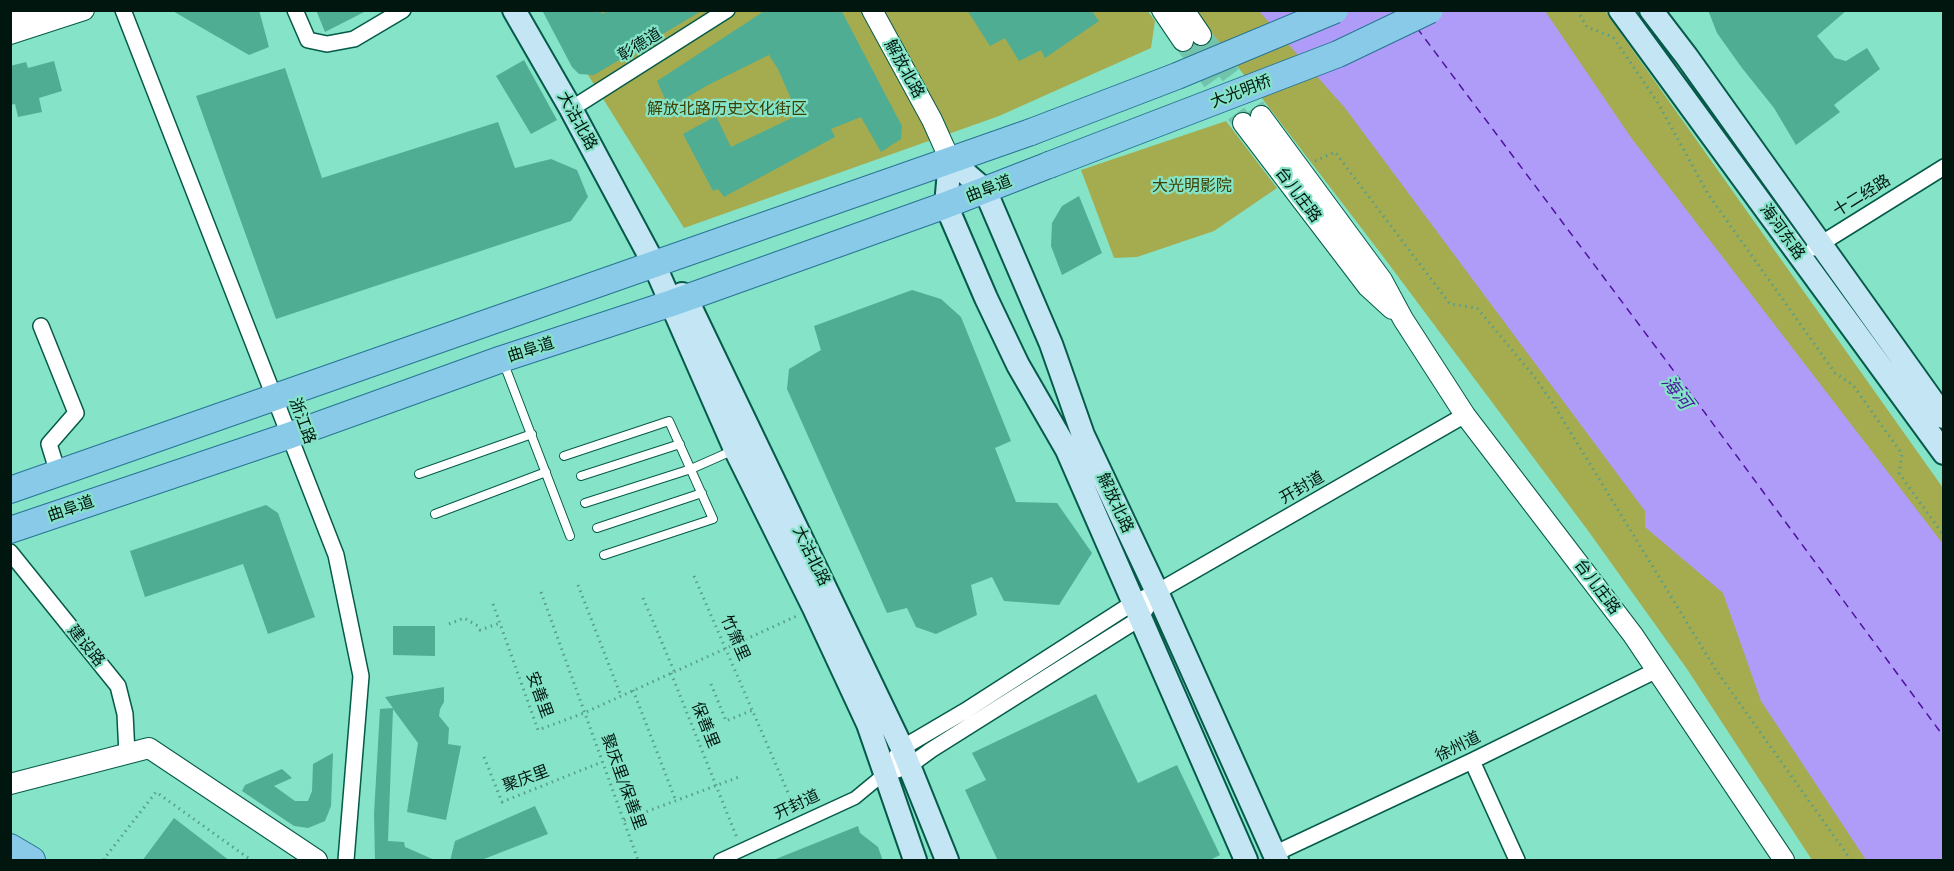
<!DOCTYPE html>
<html>
<head>
<meta charset="utf-8">
<style>
	body { margin:0 }
	#map { position:relative; width:1954px; height:871px; overflow:hidden; background:#85e3c7; font-family:"PT Sans Narrow",sans-serif }
	canvas { display:block }
	.frame { position:absolute; inset:0; border:12px solid #00160f; pointer-events:none }
</style>
</head>
<body>
<div id="map">
<canvas width="1954" height="871"></canvas>
<div class="frame"></div>
</div>
<script>
const ctx = document.querySelector('canvas').getContext('2d');
ctx.lineJoin = 'round';
function paint(path, color) { ctx.fillStyle = color; ctx.fill(path, 'evenodd'); }
const shape = rows => new Path2D(rows.map(r => 'M' + r).join(''));
function strokePath(path, color, width, dash) { ctx.strokeStyle = color; ctx.lineWidth = width; ctx.lineCap = dash ? 'butt' : 'round'; ctx.setLineDash(dash || []); ctx.stroke(path); }
function write(font, color, halo, rows, align = 'center') {
  ctx.font = font + ' "PT Sans Narrow","Noto Sans SC",sans-serif'; ctx.lineWidth = 4.5; ctx.setLineDash([]); ctx.textBaseline = 'middle'; ctx.strokeStyle = halo; ctx.fillStyle = color; for (const [text, x, y, turn = 0] of rows) {
    ctx.save(); ctx.translate(x, y); ctx.rotate((+turn || 0) * Math.PI / 180); ctx.textAlign = isNaN(turn) ? turn : align; if (halo) ctx.strokeText(text, 0, 0); ctx.fillText(text, 0, 0); ctx.restore();
  }
}
const green = shape([
	[1147,10,1155,21,1151,48,999,116,684,228,548,11],
	[1195,11,1605,11,1943,488,1943,860,1812,860,1687,669,1589,532,1382,255],
	[1226,121,1277,188,1214,231,1137,257,1114,258,1081,170]
]);
const water = shape([
	[1259,11,1545,11,1632,139,1943,544,1943,860,1866,860,1761,701,1723,593,1645,527,1645,511,1345,108]
]);
const ferry = shape([
	[1417,28,1691,394,1944,737]
]);
const building = shape([
	[171,10,259,10,269,47,249,55],
	[316,10,368,10,325,32],
	[542,10,600,10,602,14,610,10,703,10,594,75,579,74,572,67],
	[766,10,841,10,902,126,901,139,881,152,861,117,831,129,835,137,724,197,718,189,713,191,683,134,716,116,731,147,798,115,778,69,769,55,708,85,669,108,657,81],
	[967,10,1091,10,1099,21,1045,58,1041,50,1019,61,1005,38,990,46],
	[1708,10,1847,10,1817,36,1835,58,1846,61,1867,48,1880,69,1834,105,1840,112,1796,145,1774,108,1742,68,1717,33],
	[524,60,557,120,531,134,496,76],
	[54,61,62,91,39,98,42,112,18,117,15,104,10,105,10,66,26,62,28,68],
	[285,68,322,178,498,122,515,168,551,159,577,170,588,197,571,221,276,319,196,96],
	[1079,196,1102,253,1062,275,1051,246,1052,223,1062,206],
	[912,290,941,299,961,317,1011,441,995,448,1016,502,1057,503,1092,553,1059,605,1004,601,992,577,971,585,977,615,936,634,916,627,907,608,887,613,787,389,789,369,821,350,814,326],
	[266,505,278,513,315,617,268,634,243,564,145,597,130,551],
	[393,626,435,626,435,656,393,655],
	[444,687,444,702,440,709,439,716,449,728,448,744,461,746,446,820,407,812,418,743,393,709,388,841,404,842,405,847,437,861,375,861,374,814,380,709,393,708,385,697],
	[1096,694,1138,783,1177,765,1220,855,1208,861,998,861,965,790,986,780,972,753],
	[333,753,331,806,325,821,308,828,294,826,242,791,245,785,282,769,292,778,274,786,295,801,308,801,312,791,313,764],
	[535,806,548,834,484,859,484,861,450,861,455,841],
	[174,818,230,861,142,861],
	[858,826,860,833,878,847,883,861,771,861]
]);
const tertiaryTunnel = shape([
	[1201,35,1261,116],
	[1183,41,1243,123]
]);
const path = shape([
	[1577,10,1587,27,1613,37,1658,103,1708,194,1835,373,1853,385,1902,454,1899,473,1944,536],
	[1315,161,1335,152,1450,304,1477,308,1533,375,1552,402,1716,670,1851,860],
	[694,576,796,811],
	[578,585,621,696],
	[541,592,638,860],
	[643,598,674,671],
	[493,604,538,730,584,713,799,615],
	[449,624,464,618,478,626,480,630,500,623],
	[671,673,737,838],
	[711,684,726,721,753,710],
	[633,690,676,801],
	[484,757,502,802,602,762],
	[624,820,739,777],
	[105,860,104,859,156,792,251,860]
]);
const service = shape([
	[504,364,570,536],
	[564,456,669,421,713,519,604,555],
	[419,474,532,434],
	[581,476,680,444],
	[585,503,691,469,734,450],
	[435,514,546,472],
	[597,528,702,493]
]);
const pedestrian = shape([
	[720,860,855,798,884,774]
]);
const minor = shape([
	[123,10,336,555,361,676,346,860],
	[295,10,308,40,327,44,354,39,403,10],
	[571,109,727,10],
	[1814,248,1944,167],
	[41,326,76,413,49,444,58,473],
	[10,552,118,686,125,714,127,754],
	[1157,592,1139,619,931,750,909,766,884,774,902,748,965,711,1133,603,1157,592,1465,415],
	[1472,761,1517,860],
	[1274,854,1472,761,1657,670]
]);
const tertiary = shape([
	[872,10,932,120,950,160],
	[1162,10,1183,41],
	[1184,10,1201,35],
	[10,19,37,10],
	[10,34,84,10],
	[1261,116,1382,280,1403,319,1465,415,1633,635,1784,860],
	[1243,123,1368,287,1392,309],
	[10,784,149,748,317,860]
]);
const secondary = shape([
	[514,10,571,109,654,264,735,449,814,608,868,724,915,860],
	[1620,10,1944,453],
	[1651,10,1687,57,1944,417],
	[950,160,985,190,1051,344,1083,435,1157,592,1277,860],
	[950,160,946,205,986,298,1018,365,1067,450,1246,860],
	[682,294,686,298,902,748,947,860]
]);
const primary = shape([
	[10,490,1031,132],
	[10,530,288,436,502,359,672,303,946,205,1049,165],
	[10,847,32,860]
]);
const primaryBridge = shape([
	[1031,132,1177,76,1335,10],
	[1049,165,1338,54,1430,10]
]);
const streetNames = [
	["彰德道",640,45,-32],
	["解放北路",904,69,61],
	["大光明桥",1241,92,-21],
	["大沽北路",577,121,61],
	["曲阜道",989,189,-21],
	["台儿庄路",1298,195,53],
	["十二经路",1862,196,-32],
	["海河东路",1782,232,54],
	["曲阜道",531,350,-18],
	["浙江路",302,421,70],
	["开封道",1302,488,-30],
	["解放北路",1115,503,65],
	["曲阜道",71,509,-19],
	["大沽北路",811,556,64],
	["台儿庄路",1597,587,53],
	["竹箫里",735,638,66],
	["建设路",86,646,51],
	["安善里",539,695,70],
	["保善里",705,725,68],
	["徐州道",1458,747,-26],
	["聚庆里",526,779,-20],
	["聚庆里/保善里",623,782,70],
	["开封道",797,805,-25]
];
const parkNames = [
	["解放北路历史文化街区",727,109],
	["大光明影院",1192,186]
];
const waterNames = [
	["海河",1676,393,53]
];
paint(green, '#a5ac50');
paint(water, '#af9cf8');
strokePath(ferry, '#4d149d', 1.5, [8, 6]);
paint(building, '#4ead93');
strokePath(tertiaryTunnel, '#71c4ab', 20, [20, 10]);
strokePath(service, '#055a49', 10);
strokePath(pedestrian, '#055a49', 15);
strokePath(minor, '#055a49', 18);
strokePath(tertiary, '#055a49', 22);
strokePath(secondary, '#055a49', 26);
strokePath(primary, '#267493', 28);
strokePath(path, '#589e89', 3, [1.5, 4.5]);
strokePath(service, '#fff', 8);
strokePath(pedestrian, '#fff', 12);
strokePath(minor, '#fff', 15);
strokePath(tertiary, '#fff', 20);
strokePath(secondary, '#c4e5f4', 22);
strokePath(primary, '#89cae9', 26);
strokePath(primaryBridge, '#267493', 28, []);
strokePath(primaryBridge, '#89cae9', 26);
write('16px', '#00160f', '#85e3c7', streetNames);
write('16px', '#3c3f01', '#85e3c7', parkNames);
write('italic 18px', '#4d149d', '#85e3c7', waterNames);
</script>
</body>
</html>
